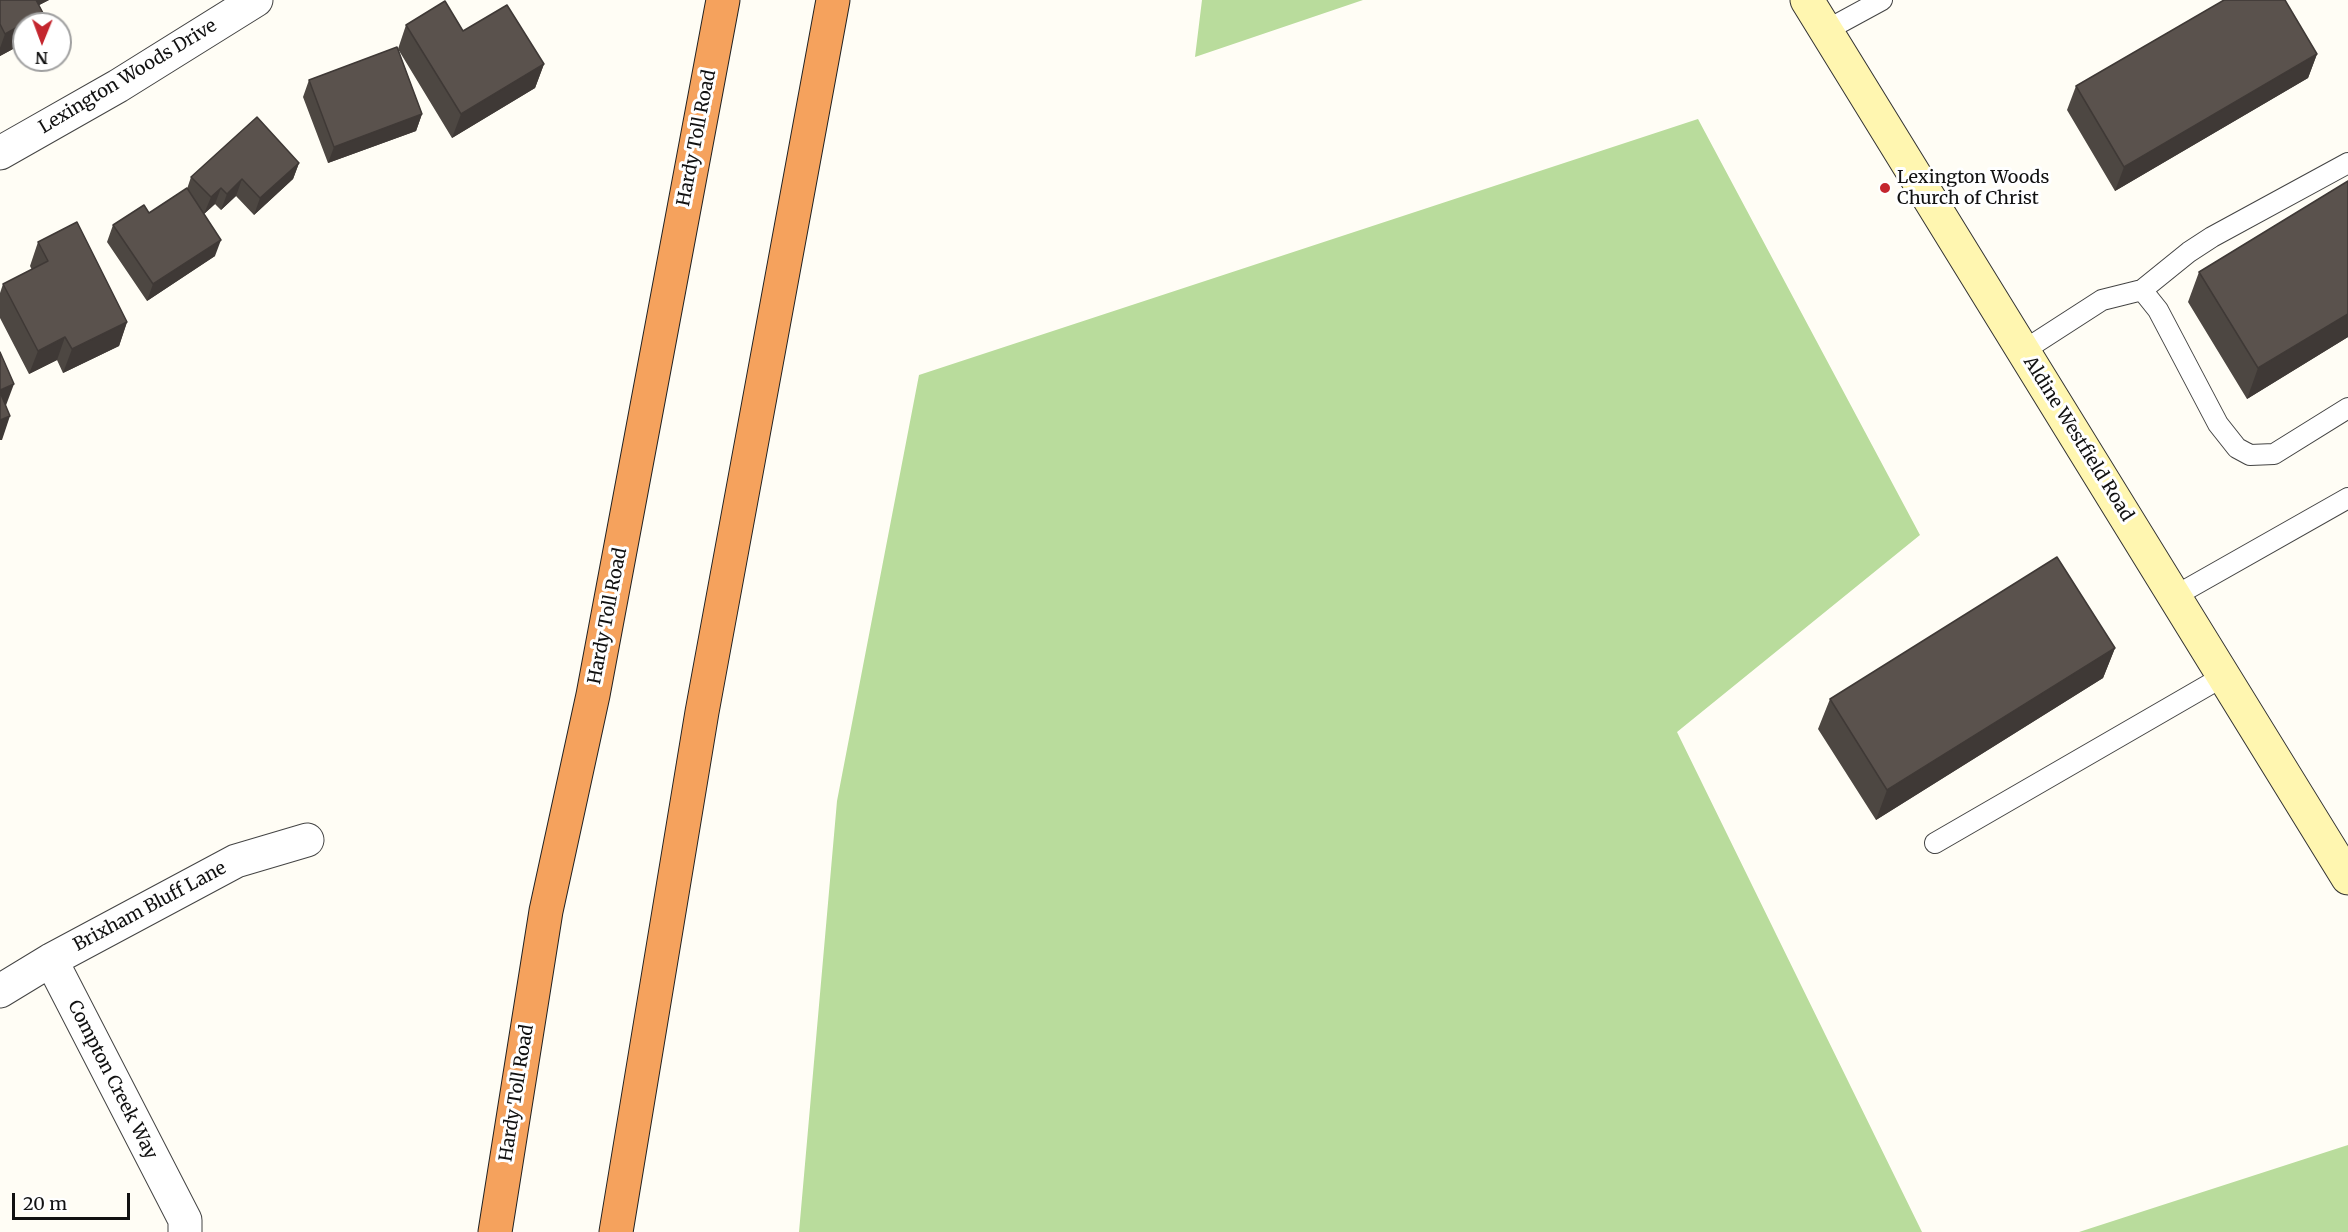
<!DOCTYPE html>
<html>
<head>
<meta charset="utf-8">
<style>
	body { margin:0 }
	#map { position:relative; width:2348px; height:1232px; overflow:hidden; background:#fffdf5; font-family:Merriweather,serif }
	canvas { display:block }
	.north { position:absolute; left:12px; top:12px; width:60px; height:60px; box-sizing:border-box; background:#fff; border:2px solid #a0a0a0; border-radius:50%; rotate:181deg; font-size:16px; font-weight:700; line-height:24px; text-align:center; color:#111 }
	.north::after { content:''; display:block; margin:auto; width:21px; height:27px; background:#c4262e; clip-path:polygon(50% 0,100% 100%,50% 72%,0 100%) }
	.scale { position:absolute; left:12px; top:1193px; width:118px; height:27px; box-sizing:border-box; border:3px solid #111; border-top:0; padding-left:8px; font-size:18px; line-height:21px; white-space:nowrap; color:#111; -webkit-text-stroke:4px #fff; paint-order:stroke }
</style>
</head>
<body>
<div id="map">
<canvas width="2348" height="1232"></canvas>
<div class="north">N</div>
<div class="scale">20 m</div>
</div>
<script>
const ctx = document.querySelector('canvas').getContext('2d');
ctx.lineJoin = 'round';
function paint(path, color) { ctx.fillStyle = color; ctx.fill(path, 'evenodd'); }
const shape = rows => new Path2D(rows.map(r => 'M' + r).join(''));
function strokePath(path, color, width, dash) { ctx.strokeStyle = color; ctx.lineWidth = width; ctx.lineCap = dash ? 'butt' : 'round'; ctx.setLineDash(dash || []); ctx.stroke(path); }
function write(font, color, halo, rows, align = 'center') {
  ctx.font = font + ' Merriweather,serif'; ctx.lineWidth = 6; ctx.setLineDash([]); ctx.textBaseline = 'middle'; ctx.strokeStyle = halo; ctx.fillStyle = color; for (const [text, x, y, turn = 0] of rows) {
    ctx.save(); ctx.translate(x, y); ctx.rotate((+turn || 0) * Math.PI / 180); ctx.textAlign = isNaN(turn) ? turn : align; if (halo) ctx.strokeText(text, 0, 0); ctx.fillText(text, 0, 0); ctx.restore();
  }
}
const forest = shape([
	[1202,0,1363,0,1195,57],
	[1698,119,1920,535,1677,732,1922,1232,799,1232,837,801,919,375],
	[2348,1145,2348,1232,2079,1232]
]);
const lane = shape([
	[1825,31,1882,0],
	[2142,290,2158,310,2218,424,2237,448,2250,455,2274,454,2348,408],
	[2023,351,2102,300,2142,290,2189,252,2212,237,2348,163],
	[2175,596,2348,498],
	[1935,843,2224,676]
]);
const street = shape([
	[0,153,118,86,256,0],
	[51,960,185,1220,185,1232],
	[0,991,51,960,236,861,307,840]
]);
const secondary = shape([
	[1807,0,2348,878]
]);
const highway = shape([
	[495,1232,546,911,593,695,723,0],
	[616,1232,702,712,833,0]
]);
const wall = shape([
	[0,0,49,0,39,5,43,13,39,24,24,24,24,43,0,56],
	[406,25,463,31,544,64,535,88,452,138,398,49,422,114,416,131,328,163,303,97,309,80,398,49],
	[2317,54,2308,78,2115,191,2067,110,2076,86],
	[299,163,293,179,254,215,236,196,221,210,215,204,204,214,202,211,215,256,147,301,107,242,113,225,149,213,187,189,191,177],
	[2348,181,2348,337,2247,399,2188,302,2199,272],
	[38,242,127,322,119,346,63,373,57,360,29,374,0,318,0,293,3,284,32,270,30,266],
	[2115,648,2103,678,1876,820,1818,729,1830,699]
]);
const shadedWall = shape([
	[27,0,49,0,22,14],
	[43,13,39,24,24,24,24,43,0,56,0,48,5,34],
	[2317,54,2308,78,2115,191,2124,167],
	[544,64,535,88,452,138,461,114],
	[422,114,416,131,328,163,334,147],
	[299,163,293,179,254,215,260,198],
	[242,179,236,196,221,210,227,194],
	[221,188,215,204,204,214,211,197],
	[221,240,215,256,147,301,153,284],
	[2348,314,2348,337,2247,399,2258,368],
	[127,322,119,346,63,373,72,349],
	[65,337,57,360,29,374,38,351],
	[14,384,5,408,0,410,0,390],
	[10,416,2,440,0,440,0,420],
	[2115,648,2103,678,1876,820,1887,790]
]);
const building = shape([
	[0,0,36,0,43,13,5,34,0,24,0,0],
	[2224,0,2285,0,2317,54,2124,167,2076,86,2224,0],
	[445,1,463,31,507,5,544,64,461,114,406,25,445,1],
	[397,47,422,114,334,147,309,80,397,47],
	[257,117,299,163,260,198,242,179,227,194,221,188,211,197,191,177,257,117],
	[2348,181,2348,314,2258,368,2199,272,2348,181],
	[187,188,221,240,153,284,113,225,144,205,149,213,187,188],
	[77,222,127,322,72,349,65,337,38,351,3,284,48,261,38,242,77,222],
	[0,352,14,384,0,390,0,352],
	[0,392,10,416,0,420,0,392],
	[2057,557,2115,648,1887,790,1830,699,2057,557]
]);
const markers = [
	[1885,188,6,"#c4262e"]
];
const streetNames = [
	["Lexington Woods Drive",128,77,-31],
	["Hardy Toll Road",697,138,-79],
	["Aldine Westfield Road",2078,439,58],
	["Hardy Toll Road",608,616,-79],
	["Brixham Bluff Lane",150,907,-28],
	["Compton Creek Way",112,1080,63],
	["Hardy Toll Road",517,1093,-81]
];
const poiNames = [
	["Lexington Woods",1897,178],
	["Church of Christ",1897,199]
];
paint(forest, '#b9dc9c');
strokePath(lane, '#444', 22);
strokePath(street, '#444', 35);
strokePath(secondary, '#333', 35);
strokePath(highway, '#222', 35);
strokePath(lane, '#fff', 20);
strokePath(street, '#fff', 33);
strokePath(secondary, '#fff6b0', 33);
strokePath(highway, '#f5a25d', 33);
paint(wall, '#4d4742');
paint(shadedWall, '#3f3936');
paint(building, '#5a524d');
strokePath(building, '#3f3936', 1.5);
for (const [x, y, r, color] of markers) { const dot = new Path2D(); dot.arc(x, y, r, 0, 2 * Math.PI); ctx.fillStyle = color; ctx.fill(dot); strokePath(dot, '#fff', 2); }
write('18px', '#111', '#fff', streetNames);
write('18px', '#111', '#fff', poiNames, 'left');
</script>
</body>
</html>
